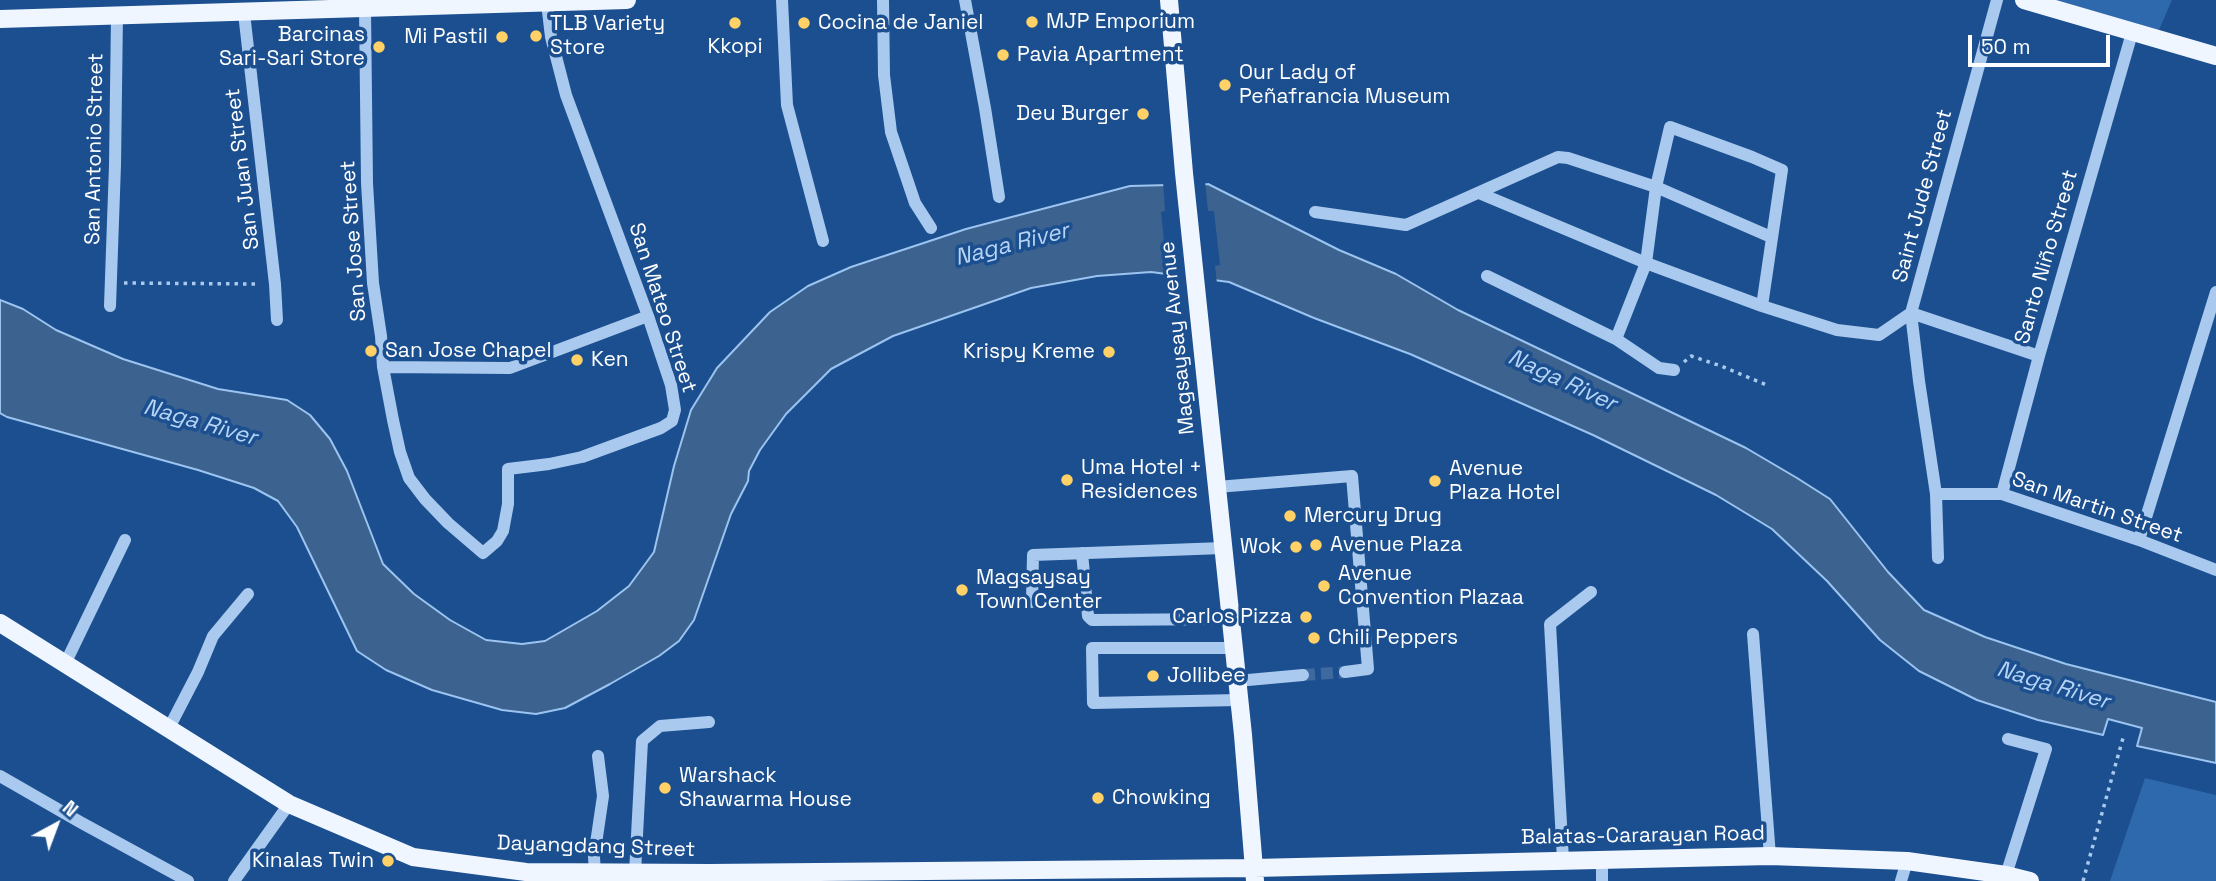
<!DOCTYPE html>
<html>
<head>
<meta charset="utf-8">
<style>
	body { margin:0 }
	#map { position:relative; width:2216px; height:881px; overflow:hidden; background:#1b4f8f; font-family:"Space Grotesk",sans-serif }
	canvas { display:block }
	.north { position:absolute; left:21px; top:790px; width:70px; height:70px; -webkit-text-stroke:5px #1b4f8f; paint-order:stroke; rotate:41deg; font-size:19px; font-weight:700; line-height:28px; text-align:center; color:#fff }
	.north::after { content:''; display:block; margin:auto; width:24px; height:32px; background:#fff; clip-path:polygon(50% 0,100% 100%,50% 72%,0 100%) }
	.scale { position:absolute; left:1968px; top:35px; width:142px; height:32px; box-sizing:border-box; border:4px solid #fff; border-top:0; padding-left:9px; font-size:21px; line-height:24px; white-space:nowrap; color:#fff; -webkit-text-stroke:5px #1b4f8f; paint-order:stroke }
</style>
</head>
<body>
<div id="map">
<canvas width="2216" height="881"></canvas>
<div class="north">N</div>
<div class="scale">50 m</div>
</div>
<script>
const ctx = document.querySelector('canvas').getContext('2d');
ctx.lineJoin = 'round';
function paint(path, color) { ctx.fillStyle = color; ctx.fill(path, 'evenodd'); }
const shape = rows => new Path2D(rows.map(r => 'M' + r).join(''));
function strokePath(path, color, width, dash) { ctx.strokeStyle = color; ctx.lineWidth = width; ctx.lineCap = dash ? 'butt' : 'round'; ctx.setLineDash(dash || []); ctx.stroke(path); }
function write(font, color, halo, rows, align = 'center') {
  ctx.font = font + ' "Space Grotesk",sans-serif'; ctx.lineWidth = 7; ctx.setLineDash([]); ctx.textBaseline = 'middle'; ctx.strokeStyle = halo; ctx.fillStyle = color; for (const [text, x, y, turn = 0] of rows) {
    ctx.save(); ctx.translate(x, y); ctx.rotate((+turn || 0) * Math.PI / 180); ctx.textAlign = isNaN(turn) ? turn : align; if (halo) ctx.strokeText(text, 0, 0); ctx.fillText(text, 0, 0); ctx.restore();
  }
}
const green = shape([
	[2055,0,2172,0,2159,30],
	[2145,778,2216,795,2216,881,2110,881]
]);
const water = shape([
	[1208,184,1339,250,1396,274,1458,310,1746,448,1797,478,1830,499,1888,572,1924,610,1985,637,2066,664,2216,702,2216,763,2137,746,2142,728,2108,719,2103,735,2038,720,1977,700,1919,671,1880,640,1827,581,1772,529,1716,495,1593,435,1410,354,1314,318,1229,282,1151,272,1097,276,1031,288,893,336,831,369,786,414,760,450,749,471,748,481,731,514,694,620,679,641,659,656,610,684,565,708,536,714,502,710,432,690,386,670,357,651,297,527,278,501,254,488,198,470,7,417,0,413,0,300,23,309,56,330,123,359,218,389,287,400,310,415,330,439,347,471,383,564,414,594,450,620,486,640,522,644,545,641,597,611,629,586,654,552,674,466,691,410,717,368,770,312,808,286,851,267,966,229,1130,186,1208,184]
]);
const pier = shape([
	[1163,181,1205,181,1208,211,1214,211,1220,265,1215,266,1217,284,1171,278,1171,271,1167,271,1161,212,1165,211]
]);
const minorTunnel = shape([
	[1303,675,1345,672]
]);
const path = shape([
	[124,283,259,284],
	[1684,362,1691,356,1721,366,1769,386],
	[2083,881,2123,738]
]);
const minor = shape([
	[782,0,787,105,823,241],
	[883,0,884,75,891,132,915,203,931,228],
	[965,0,985,108,999,197],
	[1997,0,1911,313,1919,381,1936,494,2002,494,2139,540,2216,570],
	[365,9,367,183,373,283,381,336,383,367,393,420,400,452,409,478,425,499,448,523,483,553,497,541,503,531,508,504,508,469,549,464,582,457,661,428,672,421,675,410,671,385,648,316,566,95,551,37,547,3],
	[244,13,275,284,277,320],
	[1479,193,1646,263,1762,306,1837,330,1879,335,1911,313],
	[1315,212,1406,225,1558,157,1568,158,1656,187,1771,237],
	[1487,276,1616,339,1659,368,1674,370],
	[110,306,115,165,117,15],
	[1911,313,2039,356],
	[1616,339,1646,263,1656,187,1670,127,1752,157,1782,170,1762,306],
	[383,367,510,368,648,316],
	[1217,487,1352,476,1368,669,1345,672],
	[1936,494,1938,558],
	[2002,494,2039,356,2132,33],
	[2139,540,2216,292],
	[1082,553,1088,616,1092,620,1231,619],
	[1032,602,1033,555,1223,548],
	[1753,634,1770,856],
	[1234,648,1092,648,1093,703,1239,700],
	[65,664,125,540],
	[1237,681,1303,675],
	[169,728,198,672,213,636,248,594],
	[0,776,80,822,188,881],
	[1563,860,1550,624,1591,592],
	[595,873,594,857,603,796,598,756],
	[635,873,642,741,660,726,709,722],
	[2006,875,2046,749,2008,739],
	[234,881,289,804],
	[1602,881,1602,859],
	[1901,881,1907,861]
]);
const major = shape([
	[1169,0,1184,173,1243,735,1255,881],
	[2024,0,2216,56],
	[0,19,627,0],
	[0,623,289,804,413,857,526,872,709,873,1254,868,1770,856,1907,861,2006,875,2030,881]
]);
const markers = [
	[1032,22,7,"#ffd166"],
	[735,23,7,"#ffd166"],
	[804,23,7,"#ffd166"],
	[536,36,7,"#ffd166"],
	[502,37,7,"#ffd166"],
	[379,47,7,"#ffd166"],
	[1003,55,7,"#ffd166"],
	[1225,85,7,"#ffd166"],
	[1143,114,7,"#ffd166"],
	[371,351,7,"#ffd166"],
	[1109,352,7,"#ffd166"],
	[577,360,7,"#ffd166"],
	[1067,480,7,"#ffd166"],
	[1435,481,7,"#ffd166"],
	[1290,516,7,"#ffd166"],
	[1316,545,7,"#ffd166"],
	[1296,547,7,"#ffd166"],
	[1324,586,7,"#ffd166"],
	[962,590,7,"#ffd166"],
	[1306,617,7,"#ffd166"],
	[1314,638,7,"#ffd166"],
	[1153,676,7,"#ffd166"],
	[665,788,7,"#ffd166"],
	[1098,798,7,"#ffd166"],
	[388,861,7,"#ffd166"]
];
const poiNames = [
	["MJP Emporium",1046,22],
	["Cocina de Janiel",818,23],
	["TLB Variety",550,24],
	["Store",550,48],
	["Barcinas",365,35,"right"],
	["Sari-Sari Store",365,59,"right"],
	["Mi Pastil",488,37,"right"],
	["Kkopi",735,47,"center"],
	["Pavia Apartment",1017,55],
	["Our Lady of",1239,73],
	["Peñafrancia Museum",1239,97],
	["Deu Burger",1129,114,"right"],
	["San Jose Chapel",385,351],
	["Krispy Kreme",1095,352,"right"],
	["Ken",591,360],
	["Uma Hotel +",1081,468],
	["Residences",1081,492],
	["Avenue",1449,469],
	["Plaza Hotel",1449,493],
	["Mercury Drug",1304,516],
	["Avenue Plaza",1330,545],
	["Wok",1282,547,"right"],
	["Avenue",1338,574],
	["Convention Plazaa",1338,598],
	["Magsaysay",976,578],
	["Town Center",976,602],
	["Carlos Pizza",1292,617,"right"],
	["Chili Peppers",1328,638],
	["Jollibee",1167,676],
	["Warshack",679,776],
	["Shawarma House",679,800],
	["Chowking",1112,798],
	["Kinalas Twin",374,861,"right"]
];
const streetNames = [
	["San Antonio Street",95,149,-89],
	["San Juan Street",243,169,-97],
	["Saint Jude Street",1923,196,-75],
	["San Jose Street",354,241,-94],
	["Santo Niño Street",2047,257,-74],
	["San Mateo Street",662,308,72],
	["Magsaysay Avenue",1178,338,-96],
	["San Martin Street",2097,508,19],
	["Balatas-Cararayan Road",1643,836,-1],
	["Dayangdang Street",596,847,2]
];
const waterNames = [
	["Naga River",1012,245,-14],
	["Naga River",1562,381,25],
	["Naga River",200,423,16],
	["Naga River",2053,686,17]
];
paint(green, '#2e69ad');
paint(water, '#3c6290');
strokePath(water, '#9cc4f0', 2);
paint(pier, '#1b4f8f');
strokePath(minorTunnel, '#3d69a0', 12, [12, 6]);
strokePath(path, '#a9c9ee', 3.5, [3.5, 5]);
strokePath(minor, '#a9c9ee', 12);
strokePath(major, '#f0f6ff', 18);
for (const [x, y, r, color] of markers) { const dot = new Path2D(); dot.arc(x, y, r, 0, 2 * Math.PI); ctx.fillStyle = color; ctx.fill(dot); strokePath(dot, '#1b4f8f', 2.5); }
write('21px', '#fff', '#1b4f8f', poiNames, 'left');
write('21px', '#fff', '#1b4f8f', streetNames);
write('italic 23px', '#b5d3f5', '#1b4f8f', waterNames);
</script>
</body>
</html>
